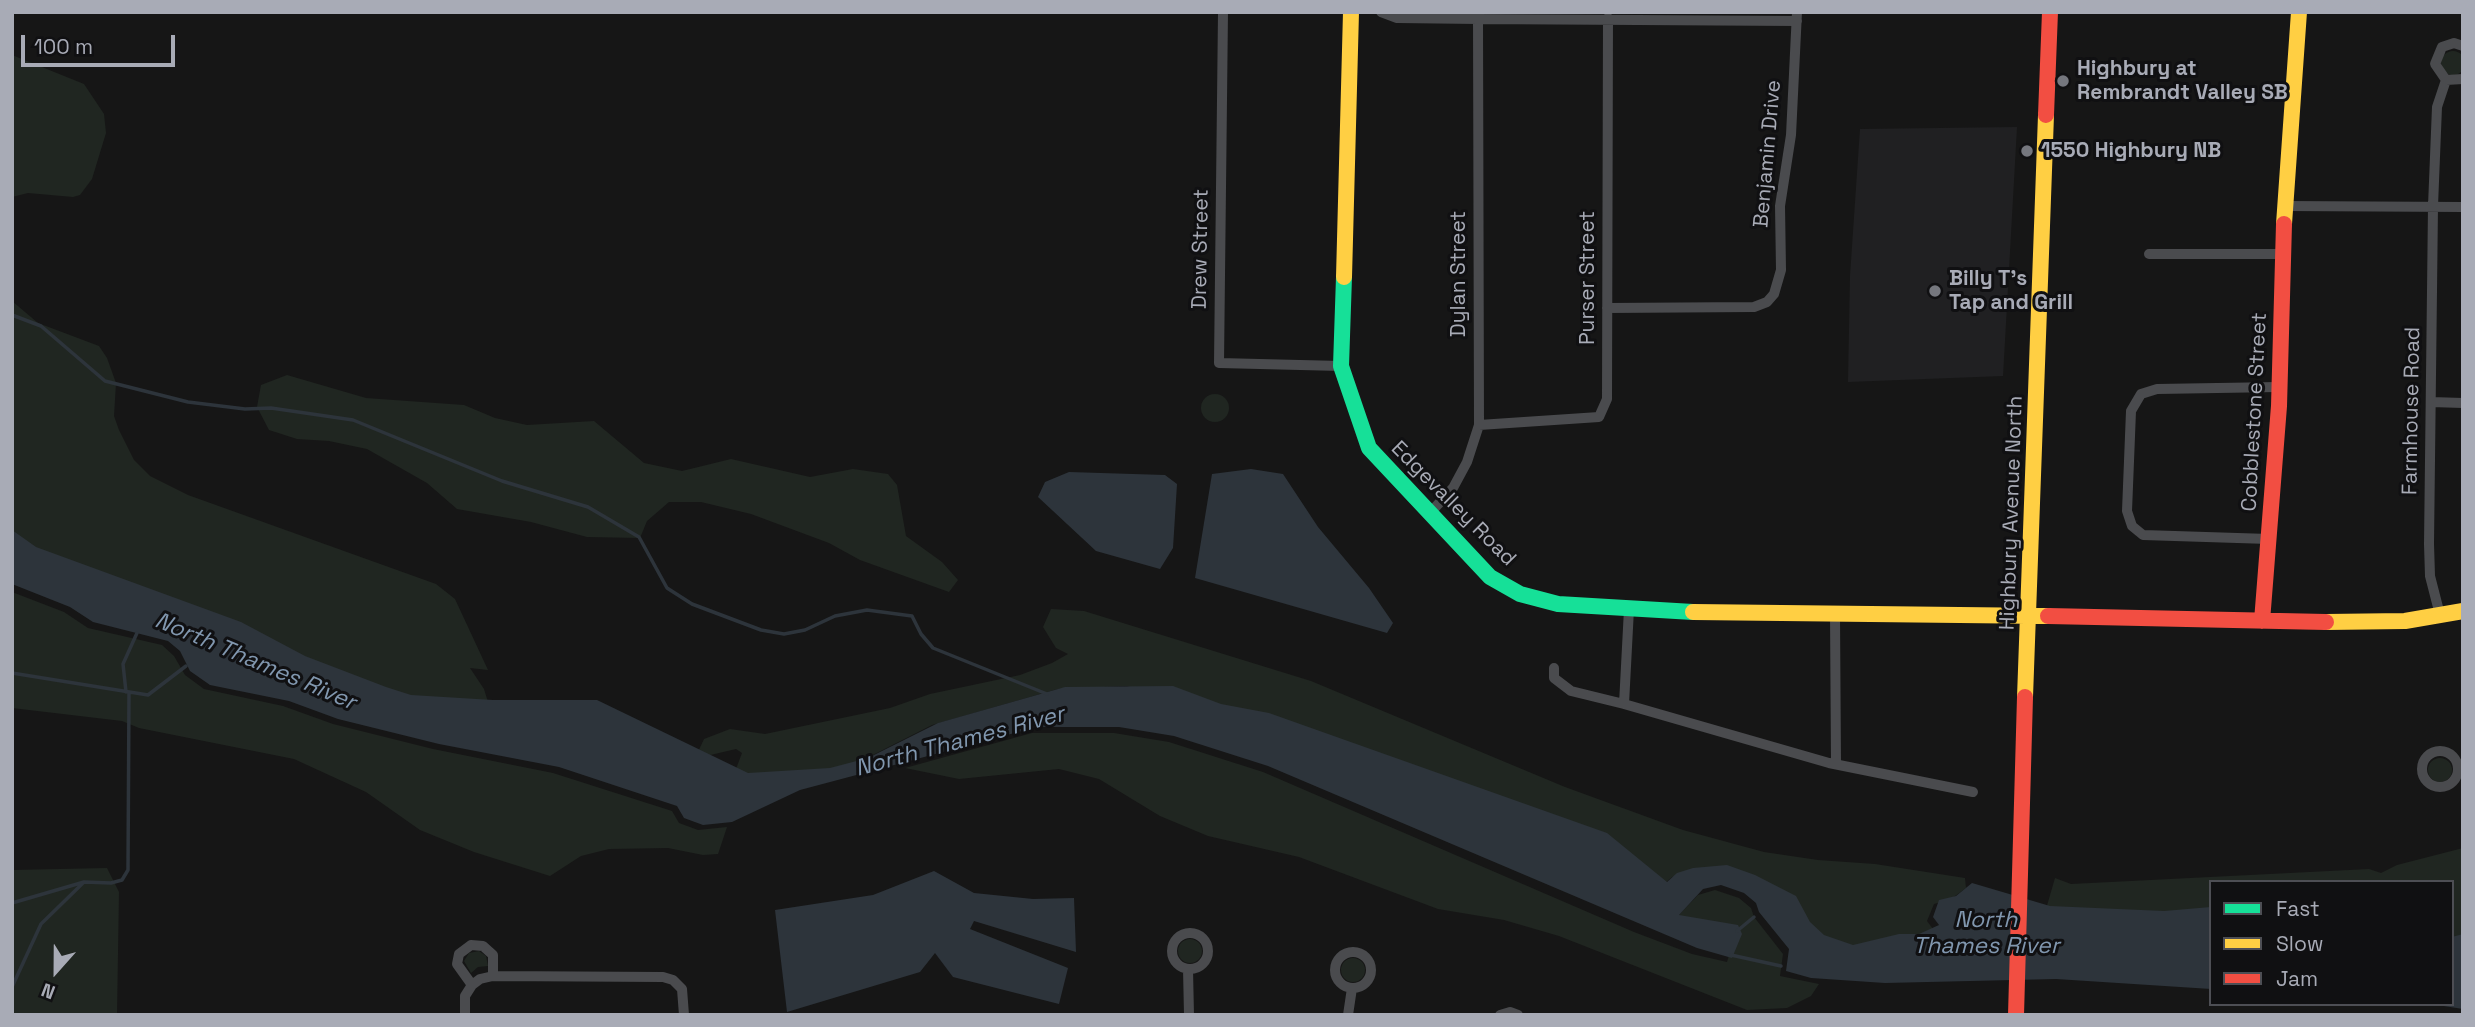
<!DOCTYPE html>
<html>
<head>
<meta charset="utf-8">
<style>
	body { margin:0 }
	#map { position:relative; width:2475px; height:1027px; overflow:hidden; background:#161616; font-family:"Space Grotesk",sans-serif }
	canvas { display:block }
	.frame { position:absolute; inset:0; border:14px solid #a8abb6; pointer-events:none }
	.legend { position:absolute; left:2209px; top:880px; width:245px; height:126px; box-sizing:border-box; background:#101012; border:2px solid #4d4e54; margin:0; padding:9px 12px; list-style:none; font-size:21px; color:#a8abb6 }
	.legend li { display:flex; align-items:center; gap:14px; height:35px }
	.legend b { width:35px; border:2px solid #4d4e54 }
	.north { position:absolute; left:21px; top:936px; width:70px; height:70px; -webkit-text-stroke:5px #101012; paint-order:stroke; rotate:201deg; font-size:19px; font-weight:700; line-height:28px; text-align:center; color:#a8abb6 }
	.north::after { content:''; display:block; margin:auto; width:24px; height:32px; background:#a8abb6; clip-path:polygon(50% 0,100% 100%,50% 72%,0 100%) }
	.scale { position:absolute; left:21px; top:35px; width:154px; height:32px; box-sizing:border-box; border:4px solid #a8abb6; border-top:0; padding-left:9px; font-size:21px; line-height:24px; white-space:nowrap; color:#a8abb6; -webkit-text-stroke:5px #101012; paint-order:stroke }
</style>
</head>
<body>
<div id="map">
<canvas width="2475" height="1027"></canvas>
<div class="frame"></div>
<ul class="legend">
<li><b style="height:9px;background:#16e098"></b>Fast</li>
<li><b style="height:9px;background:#ffcf43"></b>Slow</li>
<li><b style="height:9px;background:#f24e42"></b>Jam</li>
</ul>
<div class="north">N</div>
<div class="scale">100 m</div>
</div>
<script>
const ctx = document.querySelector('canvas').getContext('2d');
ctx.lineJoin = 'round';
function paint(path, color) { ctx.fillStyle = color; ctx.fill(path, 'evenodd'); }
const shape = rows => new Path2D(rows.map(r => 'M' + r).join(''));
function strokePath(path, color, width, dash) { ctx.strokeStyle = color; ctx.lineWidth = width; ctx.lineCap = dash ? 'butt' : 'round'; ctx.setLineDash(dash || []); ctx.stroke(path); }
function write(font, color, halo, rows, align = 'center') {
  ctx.font = font + ' "Space Grotesk",sans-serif'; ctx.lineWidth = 6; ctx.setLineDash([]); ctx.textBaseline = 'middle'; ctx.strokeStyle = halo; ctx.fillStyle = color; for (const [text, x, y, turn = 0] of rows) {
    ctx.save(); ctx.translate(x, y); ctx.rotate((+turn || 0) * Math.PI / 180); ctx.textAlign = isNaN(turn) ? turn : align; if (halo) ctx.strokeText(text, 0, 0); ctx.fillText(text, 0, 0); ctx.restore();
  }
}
const built = shape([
	[2017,127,2003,376,1848,382,1850,276,1860,129]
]);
const green = shape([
	'2441 63a12 12 0 1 1 24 0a12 12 0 1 1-24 0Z',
	[12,55,84,84,104,114,106,133,92,179,80,195,73,197,28,193,12,197],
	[12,301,38,323,99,346,107,358,116,383,114,416,119,430,134,460,150,476,188,495,436,584,455,599,488,670,470,668,484,689,488,702,407,697,32,549,12,536],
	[287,375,366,398,464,405,495,418,527,425,594,421,644,463,682,471,731,459,810,477,853,469,888,474,897,485,906,536,942,562,958,580,949,592,860,560,829,543,751,514,701,502,669,502,647,521,640,538,587,537,531,522,457,509,427,483,367,449,329,441,297,439,269,430,257,407,261,385],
	'1201 408a14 14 0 1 1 28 0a14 14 0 1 1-28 0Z',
	[12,592,64,612,88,628,162,645,174,656,185,675,204,689,283,706,333,724,433,749,553,773,672,811,679,823,698,830,727,827,718,854,703,855,668,848,609,849,581,856,550,876,474,852,420,830,366,792,294,759,139,728,122,721,12,708],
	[1051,609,1084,611,1311,681,1565,787,1683,830,1764,852,1818,860,1875,864,1965,878,1966,888,1951,899,1934,904,1927,921,1933,929,1913,937,1848,949,1819,938,1791,900,1688,872,1672,877,1662,886,1127,686,1058,689,932,725,861,761,824,771,744,776,736,769,742,753,736,749,702,757,697,754,704,739,730,729,765,734,890,708,930,694,1020,675,1052,663,1068,654,1056,648,1043,627],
	[1032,733,1114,733,1169,742,1263,772,1634,932,1692,954,1727,962,1729,955,1674,920,1698,895,1715,890,1739,898,1751,908,1754,917,1783,954,1780,976,1819,984,1811,996,1787,1008,1747,1010,1559,936,1504,920,1438,909,1299,857,1208,836,1160,816,1099,779,1059,769,959,779,905,768],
	'2428 770a12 12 0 1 1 24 0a12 12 0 1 1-24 0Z',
	[2463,848,2463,938,2452,939,2452,882,2211,882,2211,910,2158,913,2046,909,2055,878,2071,884,2369,869,2381,873,2397,865],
	[107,868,119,892,117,1015,12,1015,12,870],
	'1178 951a12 12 0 1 1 24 0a12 12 0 1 1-24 0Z',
	[479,951,486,956,488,966,478,967,471,973,464,961,469,953],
	'1341 970a12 12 0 1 1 24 0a12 12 0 1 1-24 0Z'
]);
const water = shape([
	[1251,469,1283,474,1318,527,1369,588,1393,623,1387,633,1195,578,1212,474],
	[1069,472,1165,475,1177,484,1173,548,1160,569,1096,551,1038,497,1045,482],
	[12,530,36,547,241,622,305,656,386,687,411,695,493,700,597,700,748,773,830,768,868,758,938,723,1065,687,1173,686,1221,704,1269,713,1607,833,1667,882,1677,873,1693,868,1727,865,1755,875,1796,896,1810,922,1824,935,1853,945,1899,934,1919,934,1939,925,1933,917,1939,900,1956,896,1972,883,2050,906,2164,911,2211,907,2211,989,2056,979,1885,983,1811,978,1786,971,1789,949,1759,912,1756,903,1744,893,1721,885,1703,889,1679,915,1738,925,1742,934,1732,958,1697,948,1268,766,1174,736,1119,727,1037,727,800,790,732,822,703,825,684,818,677,806,559,767,439,744,338,719,289,701,210,685,190,671,180,651,168,641,93,622,70,607,12,584],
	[934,871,974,893,1033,899,1074,898,1076,952,974,921,970,929,1068,968,1059,1004,953,977,935,953,920,972,787,1012,775,910,873,895],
	[2463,934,2463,1009,2431,1004,2452,1004,2452,937]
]);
const stream = shape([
	[12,315,41,326,105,381,188,402,245,409,271,408,353,420,502,481,588,507,639,537,667,588,692,604,761,630,784,634,805,630,835,616,867,610,912,616,921,634,933,648,1047,694],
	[12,673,148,695,186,666],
	[126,692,123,664,137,633],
	[12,903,84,882,111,883,122,880,128,870,129,692],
	[1737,931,1754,917],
	[1731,955,1781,966],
	[12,987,41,924,83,883]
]);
const street = shape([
	[1223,12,1219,363,1341,366],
	[1381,12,1397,18,1478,19,1797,21],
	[2463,46,2454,43,2442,47,2435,64,2446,80,2463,79],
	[2284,206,2463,207],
	[2149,254,2283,254],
	[1607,308,1754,307,1767,302,1774,294,1781,270,1780,206,1791,135,1797,12],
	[2431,402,2463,403],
	[1479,425,1599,417,1607,399,1608,18],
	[1430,513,1453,488,1467,462,1479,425,1478,19],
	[2269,539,2143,535,2132,526,2127,511,2131,411,2141,394,2157,389,2278,387],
	[1629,609,1624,704,1829,763,1973,792],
	[1835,615,1836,764],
	[2440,615,2430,576,2429,544,2433,206,2437,107,2446,80],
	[1554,668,1554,678,1571,691,1624,704],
	'2422 769a18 18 0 1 1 36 0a18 18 0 1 1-36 0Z',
	'1172 951a18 18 0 1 1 36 0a18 18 0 1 1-36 0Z',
	'1335 970a18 18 0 1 1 36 0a18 18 0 1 1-36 0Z',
	[1188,969,1189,1015],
	[472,985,457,964,459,954,471,945,483,946,493,955,493,976],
	[465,1015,465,996,472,985,480,979,493,976,663,977,673,980,682,989,684,1015],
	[1348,1015,1352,988],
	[1500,1015,1510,1012,1518,1015]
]);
const fast = shape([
	[1344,277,1341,366,1369,448,1490,577,1520,594,1558,604,1693,612]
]);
const slow = shape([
	[2284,224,2299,12],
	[1344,277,1351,12],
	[1693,612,2048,616],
	[2326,622,2405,621,2463,611],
	[2025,697,2046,115]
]);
const jam = shape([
	[2046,115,2050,12],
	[2048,616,2326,622],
	[2262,621,2279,406,2284,224],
	[2016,1015,2025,697]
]);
const markers = [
	[2063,81,7,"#75777e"],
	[2027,151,7,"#75777e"],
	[1935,291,7,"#75777e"]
];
const poiNames = [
	["Highbury at",2077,69],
	["Rembrandt Valley SB",2077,93],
	["1550 Highbury NB",2041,151],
	["Billy T's",1949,279],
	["Tap and Grill",1949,303]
];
const streetNames = [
	["Benjamin Drive",1768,154,-85],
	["Drew Street",1201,249,-89],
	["Dylan Street",1459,274,-90],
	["Purser Street",1588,278,-90],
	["Farmhouse Road",2412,411,-89],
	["Cobblestone Street",2255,412,-87],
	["Edgevalley Road",1453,504,45],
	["Highbury Avenue North",2012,513,-88]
];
const waterNames = [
	["North Thames River",255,662,23],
	["North Thames River",960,742,-15],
	["North",1986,921],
	["Thames River",1986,947]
];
paint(built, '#202022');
paint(green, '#202621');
paint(water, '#2d343b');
strokePath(stream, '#2d343b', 3.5);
strokePath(street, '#4a4b4e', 10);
strokePath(fast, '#16e098', 16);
strokePath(slow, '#ffcf43', 16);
strokePath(jam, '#f24e42', 16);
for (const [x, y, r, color] of markers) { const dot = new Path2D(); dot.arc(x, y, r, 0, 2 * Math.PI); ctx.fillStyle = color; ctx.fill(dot); strokePath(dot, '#101012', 2.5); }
write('bold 21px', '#a8abb6', '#101012', poiNames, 'left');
write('21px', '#a8abb6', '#101012', streetNames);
write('italic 23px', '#8197af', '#101012', waterNames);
</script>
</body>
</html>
